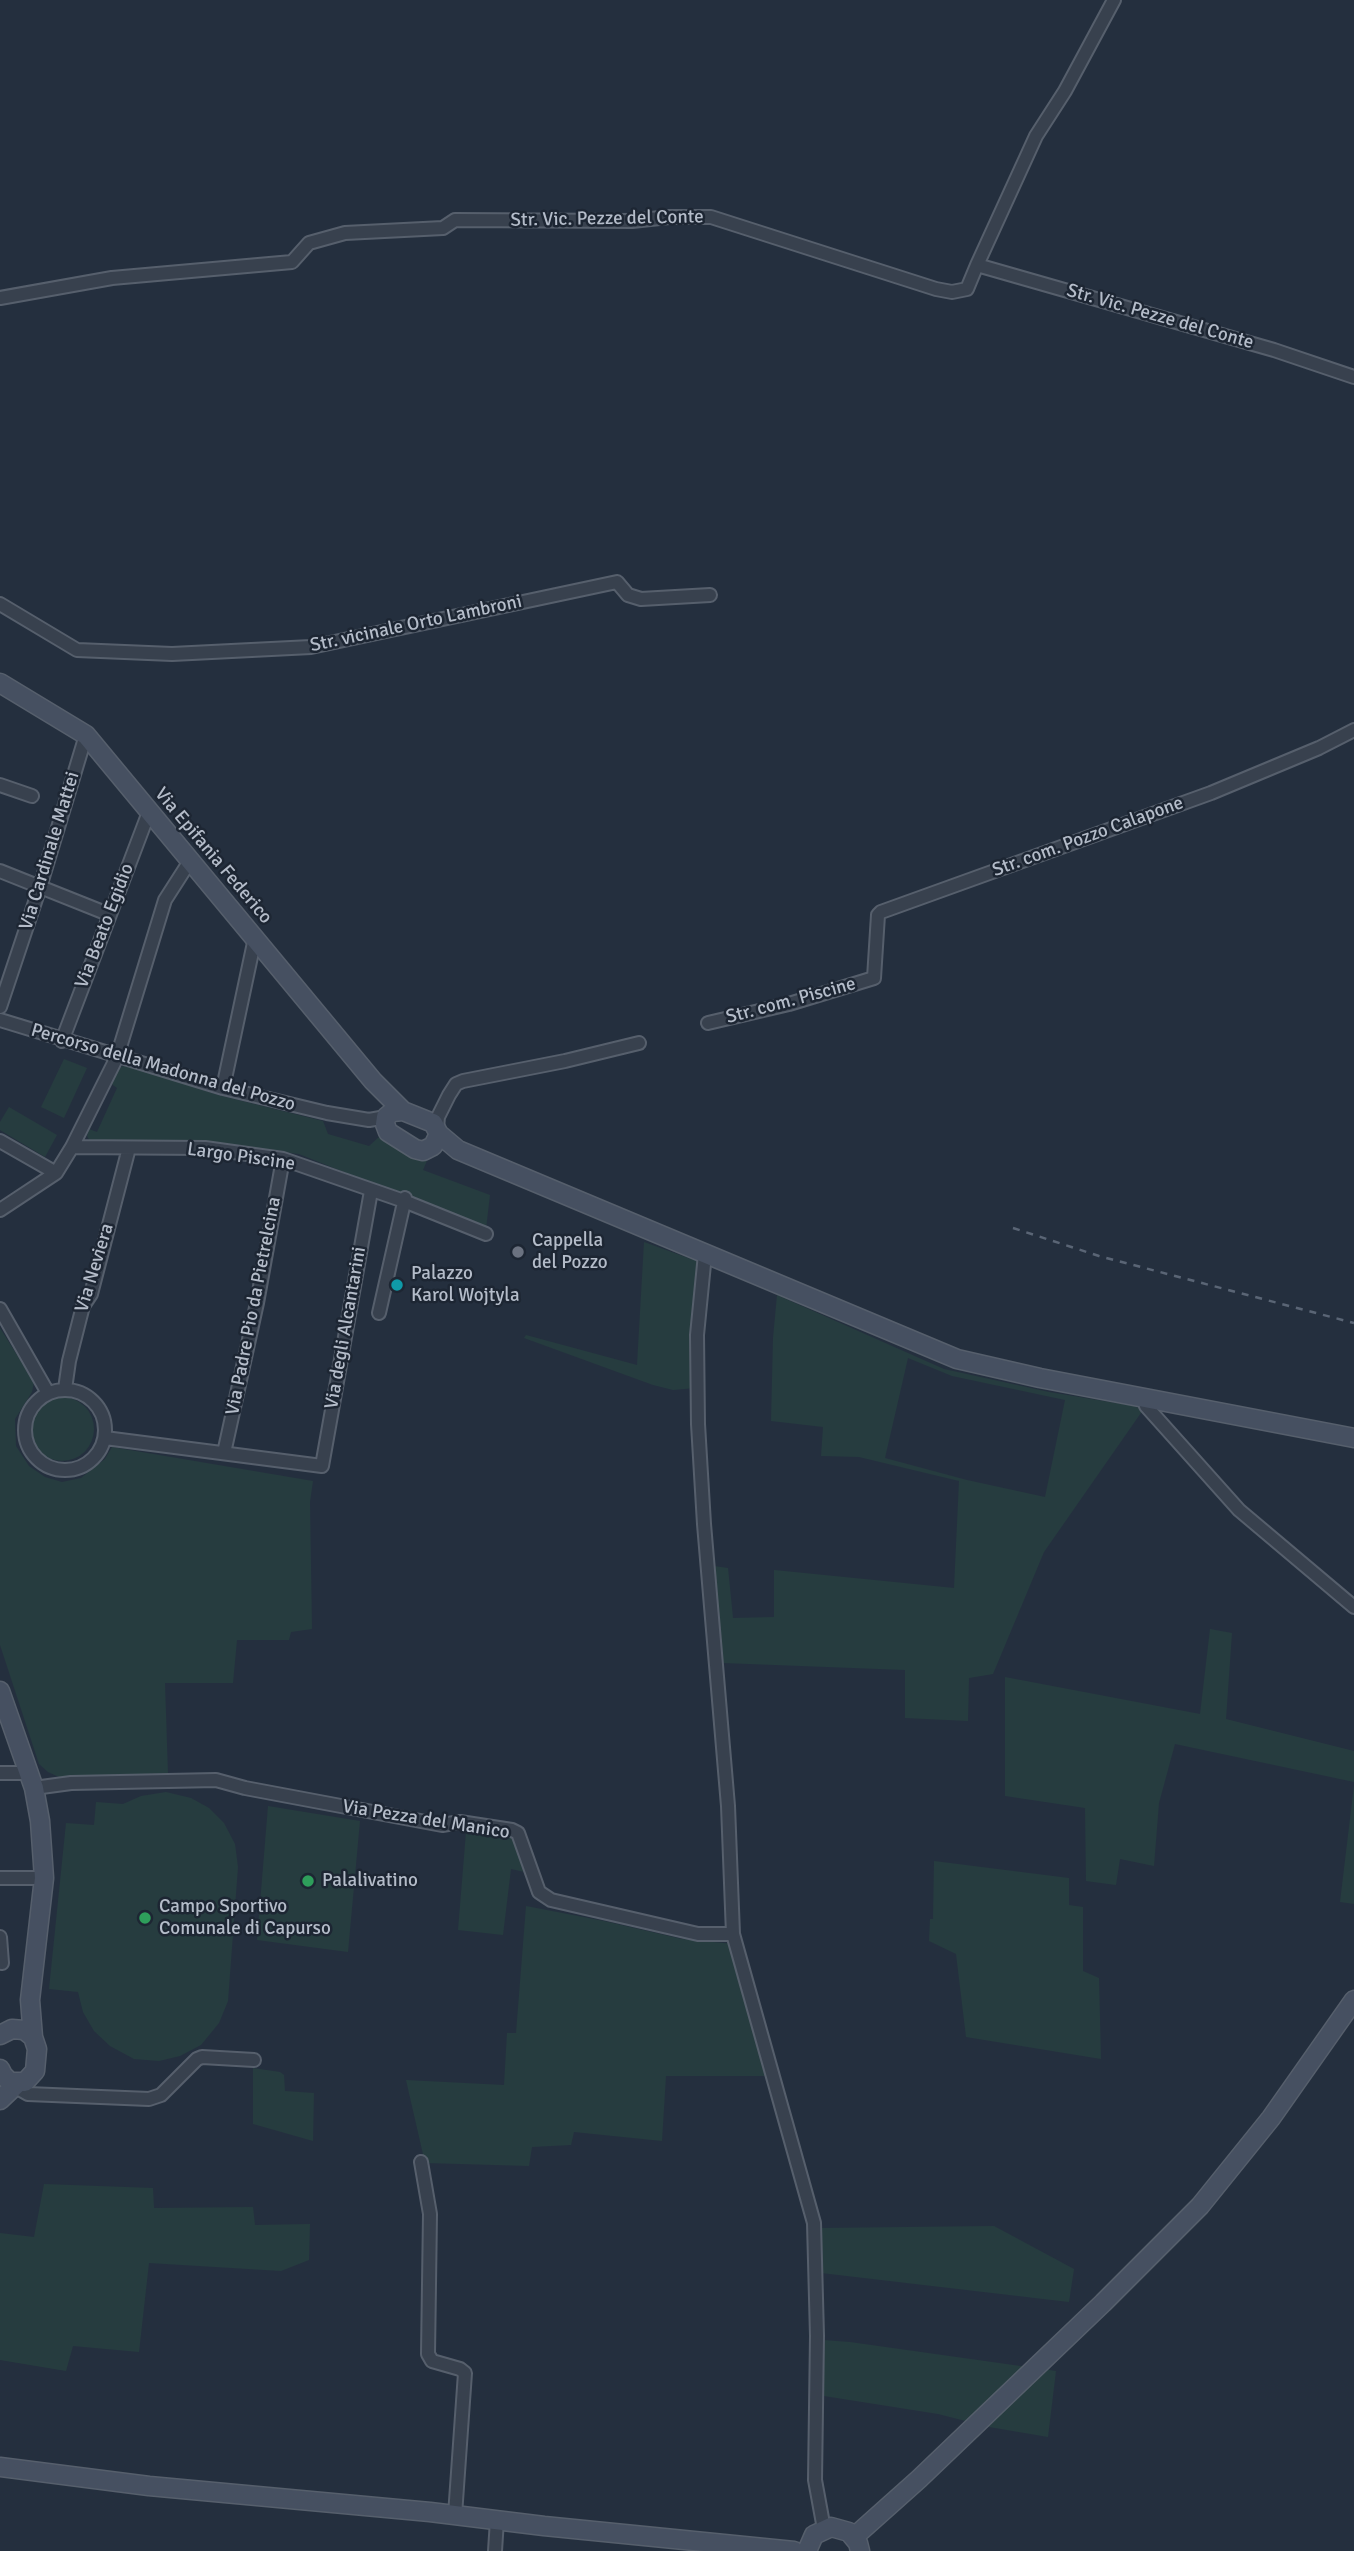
<!DOCTYPE html>
<html>
<head>
<meta charset="utf-8">
<style>
	body { margin:0 }
	canvas { display:block; background:#242f3e }
</style>
</head>
<body>
<canvas width="1354" height="2551"></canvas>
<script>
const ctx = document.querySelector('canvas').getContext('2d');
ctx.lineJoin = 'round';
function paint(path, color) { ctx.fillStyle = color; ctx.fill(path, 'evenodd'); }
const shape = rows => new Path2D(rows.map(r => 'M' + r).join(''));
function strokePath(path, color, width, dash) { ctx.strokeStyle = color; ctx.lineWidth = width; ctx.lineCap = dash ? 'butt' : 'round'; ctx.setLineDash(dash || []); ctx.stroke(path); }
function write(font, color, halo, rows, align = 'center') {
  ctx.font = font + ' Signika,sans-serif'; ctx.lineWidth = 5; ctx.setLineDash([]); ctx.textBaseline = 'middle'; ctx.strokeStyle = halo; ctx.fillStyle = color; for (const [text, x, y, turn = 0] of rows) {
    ctx.save(); ctx.translate(x, y); ctx.rotate((+turn || 0) * Math.PI / 180); ctx.textAlign = isNaN(turn) ? turn : align; if (halo) ctx.strokeText(text, 0, 0); ctx.fillText(text, 0, 0); ctx.restore();
  }
}
const green = shape([
	[64,1059,87,1068,64,1118,41,1107],
	[127,1065,218,1095,323,1121,328,1134,369,1146,380,1136,412,1155,429,1156,423,1170,490,1195,486,1229,299,1154,196,1141,91,1143,87,1136,89,1129,97,1132,117,1088,110,1083,118,1068],
	[9,1107,57,1135,45,1157,0,1130,0,1122],
	[644,1242,702,1263,695,1388,673,1390,653,1385,524,1338,526,1335,637,1365],
	[777,1295,944,1369,1049,1392,1134,1406,1143,1410,1044,1552,993,1674,969,1678,968,1721,905,1718,905,1670,723,1663,714,1566,728,1568,733,1618,774,1617,774,1570,954,1588,959,1481,859,1457,821,1456,823,1427,771,1421,773,1338],
	[908,1358,952,1376,1065,1400,1045,1497,967,1480,885,1458],
	[0,1328,34,1382,32,1392,15,1419,16,1446,29,1466,45,1477,62,1482,81,1478,105,1459,112,1447,313,1481,310,1502,312,1629,291,1632,289,1640,237,1640,233,1683,165,1683,168,1774,59,1777,48,1772,39,1764,0,1645],
	'30 1429a32 32 0 1 1 64 0a32 32 0 1 1-64 0Z',
	[1210,1629,1232,1633,1226,1719,1354,1751,1354,1782,1175,1744,1159,1803,1154,1866,1120,1859,1116,1885,1086,1881,1085,1808,1005,1796,1005,1677,1200,1714],
	[1354,1785,1354,1904,1340,1902],
	[166,1792,191,1798,209,1808,224,1823,235,1844,238,1867,228,2001,219,2023,201,2045,180,2056,159,2061,134,2059,110,2046,94,2031,83,2012,78,1992,49,1989,66,1823,94,1825,96,1802,123,1804,141,1796],
	[268,1806,360,1821,348,1952,257,1940],
	[466,1832,510,1837,518,1844,529,1873,511,1869,503,1935,458,1930],
	[934,1861,1069,1878,1069,1905,1083,1907,1083,1971,1099,1978,1101,2059,966,2037,956,1954,929,1941,930,1919,933,1919],
	[526,1906,604,1921,682,1939,734,1944,770,2076,666,2076,662,2141,574,2132,571,2145,532,2147,529,2166,425,2163,406,2080,504,2085,507,2033,516,2033],
	[253,2068,280,2072,284,2075,285,2091,314,2093,313,2141,253,2124],
	[44,2184,153,2188,154,2208,253,2207,255,2225,310,2224,309,2260,281,2271,149,2263,139,2352,73,2346,66,2371,0,2360,0,2233,34,2237],
	[994,2226,1074,2269,1069,2302,821,2273,819,2228],
	[823,2340,850,2342,1056,2371,1048,2437,989,2427,938,2414,824,2396]
]);
const street = shape([
	[977,265,1036,136,1065,91,1114,0],
	[0,298,112,278,292,262,309,243,345,233,443,228,455,220,632,221,669,217,711,217,936,289,952,292,967,289,977,265,1274,350,1354,377],
	[0,604,77,650,172,654,311,647,617,582,628,595,641,599,710,595],
	[0,785,32,796],
	[0,871,108,914],
	[0,1007,40,887,86,735],
	[0,1020,223,1088,327,1113,369,1120,386,1117],
	[708,1023,789,1004,874,978,878,915,881,912,1211,793,1319,748,1354,730],
	[62,1041,149,812],
	[223,1088,255,938],
	[437,1128,438,1117,449,1095,456,1084,463,1081,565,1061,639,1043],
	[0,1141,56,1173],
	[72,1147,205,1148,283,1159,404,1201,486,1234],
	[0,1210,56,1173,72,1147,117,1057,165,900,190,861],
	[705,1254,697,1335,698,1424,704,1524,728,1806,733,1934,814,2223,817,2336,815,2480,824,2529],
	[0,1309,48,1393],
	[379,1313,405,1198],
	[65,1389,69,1361,83,1306,91,1294,129,1148],
	'25 1430a40 40 0 1 1 80 0a40 40 0 1 1-80 0Z',
	[1143,1398,1146,1406,1239,1510,1354,1607],
	[105,1438,322,1466,371,1191],
	[224,1453,257,1303,283,1159],
	[0,1773,29,1773],
	[34,1788,71,1783,216,1780,245,1788,442,1825,460,1822,512,1830,518,1833,539,1892,551,1900,698,1934,733,1934],
	[0,1878,44,1878],
	[0,1937,2,1963],
	[18,2083,21,2090,28,2094,149,2099,161,2095,197,2059,202,2057,254,2060],
	[421,2162,430,2214,428,2354,432,2361,460,2369,465,2373,455,2515],
	[495,2551,497,2520]
]);
const secondary = shape([
	[0,683,86,735,373,1081,403,1111],
	[403,1111,433,1123,439,1134,433,1146,423,1151,415,1149,388,1132,385,1124,386,1117,392,1112,403,1111],
	[439,1134,458,1150,957,1359,1040,1378,1354,1438],
	[0,1691,34,1788,40,1821,44,1878,30,2000,33,2037],
	[0,2035,12,2029,24,2030,33,2037,37,2049,35,2071,25,2082,10,2082,3,2075,0,2069],
	[0,2100,18,2083],
	[0,2467,149,2486,430,2512,544,2526,794,2551],
	[854,2537,919,2479,1103,2303,1200,2206,1271,2118,1354,2000],
	[807,2551,814,2535,831,2527,849,2532,858,2543,860,2551]
]);
const rail = shape([
	[1013,1228,1099,1256,1354,1323]
]);
const markers = [
	[518,1252,7,"#6b7280"],
	[397,1285,7,"#0f9aa8"],
	[308,1881,7,"#2e9e5b"],
	[145,1918,7,"#2e9e5b"]
];
const streetNames = [
	["Str. Vic. Pezze del Conte",607,219,-1],
	["Str. Vic. Pezze del Conte",1160,317,16],
	["Str. vicinale Orto Lambroni",416,624,-12],
	["Str. com. Pozzo Calapone",1088,837,-20],
	["Via Cardinale Mattei",50,851,-73],
	["Via Epifania Federico",213,856,50],
	["Via Beato Egidio",105,926,-69],
	["Str. com. Piscine",791,1001,-15],
	["Percorso della Madonna del Pozzo",163,1068,16],
	["Largo Piscine",241,1157,8],
	["Via Neviera",95,1268,-73],
	["Via Padre Pio da Pietrelcina",254,1306,-79],
	["Via degli Alcantarini",346,1328,-80],
	["Via Pezza del Manico",426,1820,9]
];
const poiNames = [
	["Cappella",532,1241],
	["del Pozzo",532,1263],
	["Palazzo",411,1274],
	["Karol Wojtyla",411,1296],
	["Palalivatino",322,1881],
	["Campo Sportivo",159,1907],
	["Comunale di Capurso",159,1929]
];
paint(green, '#263c3f');
strokePath(street, '#565f6c', 16);
strokePath(secondary, '#565f6c', 21);
strokePath(street, '#38414e', 12);
strokePath(secondary, '#465061', 18);
strokePath(rail, '#5a6575', 2.5, [7, 7]);
for (const [x, y, r, color] of markers) { const dot = new Path2D(); dot.arc(x, y, r, 0, 2 * Math.PI); ctx.fillStyle = color; ctx.fill(dot); strokePath(dot, '#1d2633', 2.5); }
write('19px', '#b4bcc9', '#1d2633', streetNames);
write('19px', '#b4bcc9', '#1d2633', poiNames, 'left');
</script>
</body>
</html>
